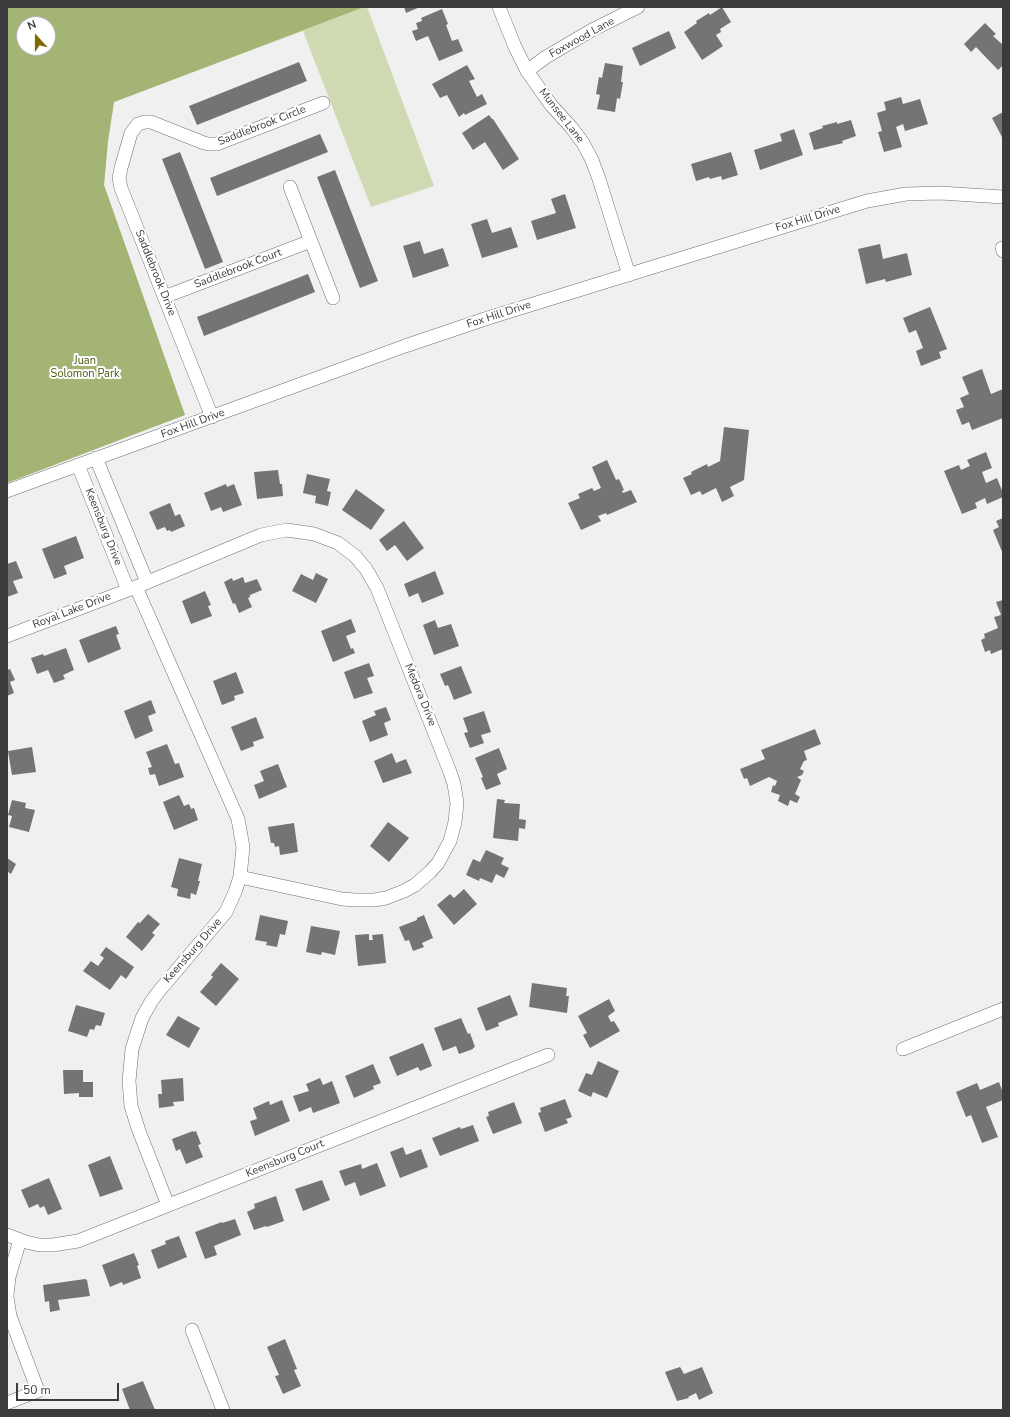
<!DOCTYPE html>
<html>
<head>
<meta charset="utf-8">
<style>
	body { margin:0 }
	#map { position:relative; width:1010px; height:1417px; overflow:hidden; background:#f0f0f1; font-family:"Nunito Sans",sans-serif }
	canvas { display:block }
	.frame { position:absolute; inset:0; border:8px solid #3b3b3c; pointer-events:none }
	.north { position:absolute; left:16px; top:16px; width:40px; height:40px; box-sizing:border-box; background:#fff; border:1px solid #b1b1b1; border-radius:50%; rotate:339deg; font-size:11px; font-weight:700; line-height:16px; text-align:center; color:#3b3b3c }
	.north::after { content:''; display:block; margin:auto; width:14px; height:18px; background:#826800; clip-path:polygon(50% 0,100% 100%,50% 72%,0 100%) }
	.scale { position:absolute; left:16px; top:1383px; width:103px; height:18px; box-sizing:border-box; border:2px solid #3b3b3c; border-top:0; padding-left:5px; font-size:12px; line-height:14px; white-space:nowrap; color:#3b3b3c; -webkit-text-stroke:3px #fff; paint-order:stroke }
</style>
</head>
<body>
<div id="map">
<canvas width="1010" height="1417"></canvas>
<div class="frame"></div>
<div class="north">N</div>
<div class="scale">50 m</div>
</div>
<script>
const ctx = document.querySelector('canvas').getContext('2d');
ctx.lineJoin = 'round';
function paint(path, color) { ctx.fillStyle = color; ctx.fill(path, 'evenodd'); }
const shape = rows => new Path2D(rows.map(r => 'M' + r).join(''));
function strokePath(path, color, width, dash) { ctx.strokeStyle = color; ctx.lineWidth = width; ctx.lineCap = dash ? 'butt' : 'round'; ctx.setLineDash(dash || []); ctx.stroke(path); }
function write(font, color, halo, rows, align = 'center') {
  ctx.font = font + ' "Nunito Sans",sans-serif'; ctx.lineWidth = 4; ctx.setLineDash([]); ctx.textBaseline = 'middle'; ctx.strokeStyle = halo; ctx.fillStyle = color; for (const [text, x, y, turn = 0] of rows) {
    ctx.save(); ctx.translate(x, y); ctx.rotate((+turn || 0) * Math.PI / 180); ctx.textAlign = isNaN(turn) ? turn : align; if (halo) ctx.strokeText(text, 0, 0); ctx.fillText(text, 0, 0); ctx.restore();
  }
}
const green = shape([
	[7,7,367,7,434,186,371,207,303,31,114,102,108,141,104,185,185,415,7,481],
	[24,24,48,24,48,48,24,48]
]);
const forest = shape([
	[7,7,364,7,114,102,108,141,104,185,185,415,7,483],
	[24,24,48,24,48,48,24,48]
]);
const building = shape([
	[404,7,420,7,406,13],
	[722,7,731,22,720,29,721,32,716,35,723,46,702,60,684,32,697,23,696,21,709,13,710,15],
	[442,9,448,24,446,25,452,41,458,39,463,51,439,61,428,36,416,41,412,31,418,29,416,23,422,21,421,18],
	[985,23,996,34,993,36,1003,45,1003,65,998,70,976,47,971,52,964,44],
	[669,31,676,48,640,66,632,48],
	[299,62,307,81,197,125,189,106],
	[605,63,623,66,621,82,623,82,620,99,617,98,615,112,597,109,600,95,596,94,599,77,602,78],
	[467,65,475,79,469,81,477,97,482,94,487,104,465,115,464,113,459,117,447,95,440,98,432,84],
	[901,97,903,104,920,99,928,124,905,131,903,124,896,127,902,147,884,152,878,132,882,131,877,113,886,110,884,102],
	[1003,112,1003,139,992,118],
	[489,115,492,119,493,119,519,159,503,170,485,142,473,150,462,133],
	[851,120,856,136,842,141,843,143,814,150,809,133,823,128,822,126,837,122,837,124],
	[794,129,803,155,760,170,754,150,782,141,780,134],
	[320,134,328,152,217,196,210,178],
	[180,152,223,262,205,269,162,159],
	[731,152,738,175,722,180,721,176,710,179,709,177,696,181,691,164],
	[335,170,378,281,360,288,317,177],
	[565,194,576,228,537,240,531,221,556,213,551,199],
	[487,219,492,233,511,227,518,247,482,258,471,224],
	[420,241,424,254,443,248,449,266,413,278,403,246],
	[880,244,883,259,907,253,912,275,886,282,885,279,866,284,858,249],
	[308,274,315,292,204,336,197,317],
	[930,307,947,349,939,352,941,358,921,366,916,351,923,348,916,330,909,333,903,318],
	[982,369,991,394,1003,389,1003,418,972,430,969,422,962,425,956,410,964,407,960,398,969,394,962,377],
	[724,427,749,430,744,480,730,487,734,496,722,502,716,488,702,495,700,491,691,495,683,478,692,474,691,472,707,464,708,467,720,461],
	[986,452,992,468,982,472,986,483,997,478,1003,493,1003,497,987,504,985,498,975,503,977,508,962,514,944,471,959,465,961,470,970,466,967,460],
	[607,460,616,480,619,479,624,490,622,491,623,493,631,490,637,502,607,515,606,513,598,516,601,521,581,530,568,503,580,498,578,494,592,488,594,491,601,488,592,467],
	[278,470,280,484,282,484,283,496,257,499,254,472],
	[307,474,330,479,327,491,331,492,328,506,315,503,316,496,303,493],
	[226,484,227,487,234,484,242,505,223,512,221,507,211,511,204,493],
	[356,489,385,510,371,530,342,510],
	[170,503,175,516,180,514,185,526,171,532,170,530,167,531,165,527,157,530,149,512],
	[1003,518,1003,554,993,530,999,527,996,521],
	[404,521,424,548,407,561,395,545,387,551,379,540],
	[76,536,84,558,64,566,67,574,54,579,42,549],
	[16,561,23,578,13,581,18,593,7,597,7,564],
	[435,571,444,594,422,603,418,593,409,597,404,584],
	[316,573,328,579,316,603,292,591,301,574,313,580],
	[243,577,245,583,257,579,262,590,250,595,250,597,248,598,252,607,239,613,235,603,233,604,224,582,232,578,233,581],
	[205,591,211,605,208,606,212,616,191,624,182,601],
	[1003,600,1003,649,991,654,990,650,985,652,981,640,985,638,984,634,998,628,994,617,1001,615,996,602],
	[351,619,356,632,346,636,351,649,353,648,355,653,333,662,321,631],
	[435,620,438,628,451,624,459,646,434,655,423,625],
	[116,626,119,634,116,635,121,649,88,663,79,640],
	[66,648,74,670,63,675,65,679,54,683,48,670,37,674,31,658,43,654,44,656],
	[369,663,374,676,367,678,373,693,354,699,344,672],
	[461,666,472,693,454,700,448,685,445,686,440,674],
	[10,669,15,680,10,682,14,693,7,696,7,670],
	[236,672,244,693,234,696,235,700,222,705,213,681],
	[151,700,156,713,148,716,153,731,135,739,124,711],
	[386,707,391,720,384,723,388,735,370,742,362,721,376,715,374,711],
	[484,711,491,732,481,735,484,743,470,748,464,733,468,732,463,718],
	[256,717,264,738,253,742,254,746,241,751,231,727],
	[815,729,821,744,804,751,807,760,804,761,800,769,804,771,802,775,797,777,801,780,795,794,800,797,797,803,790,800,788,806,778,801,780,795,771,792,773,785,775,786,777,781,769,777,750,786,747,778,744,779,740,769,765,759,761,750],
	[167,744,175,764,179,763,184,777,159,786,155,774,150,775,148,768,152,767,146,752],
	[32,747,36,772,12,775,8,751],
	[499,748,507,769,497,774,501,784,486,790,481,778,483,777,475,758],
	[392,753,396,763,406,759,412,773,383,783,374,761],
	[278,764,287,787,259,799,254,785,264,781,260,771],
	[179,795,184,806,189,804,191,809,194,808,198,820,174,830,163,802],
	[497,799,505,800,504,803,520,804,519,819,526,820,525,829,519,828,518,841,493,838],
	[12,800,26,803,25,808,35,810,29,832,9,827,12,816,8,815],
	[388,822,409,838,389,862,370,846],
	[294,823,298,852,280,855,279,846,275,847,274,843,271,843,268,827],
	[486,850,504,858,501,864,509,868,504,878,496,874,492,883,480,878,479,881,466,875,473,859,480,862],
	[7,858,16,864,11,874,7,871],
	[179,858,202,864,198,881,200,881,196,895,191,893,190,899,177,896,178,889,171,887],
	[464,889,477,904,454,925,437,905,450,894,454,898],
	[148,914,160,924,152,933,155,935,142,951,126,937,138,922,140,923],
	[260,915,288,921,285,935,280,934,277,947,266,945,267,942,255,940],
	[424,915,433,938,422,943,424,947,413,951,409,940,405,941,399,927,417,920,417,918],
	[311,926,340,931,335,955,322,952,321,955,306,952],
	[369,934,369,940,373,940,372,935,383,934,386,963,358,966,355,935],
	[106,947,134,967,126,979,121,975,110,990,83,971,91,961,98,966,104,958,100,955],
	[221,963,239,979,216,1006,200,992,213,977,211,975],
	[532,983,567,988,566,996,569,996,567,1013,529,1007],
	[510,995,518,1015,498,1023,499,1026,486,1031,477,1008],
	[609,999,615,1011,608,1016,611,1022,614,1021,620,1031,590,1048,583,1035,587,1033,578,1016],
	[76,1005,105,1013,101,1026,96,1025,94,1030,90,1029,87,1037,68,1031],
	[178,1016,200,1028,189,1048,166,1035],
	[461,1018,468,1034,470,1033,475,1047,473,1048,473,1049,459,1054,456,1046,443,1051,434,1028],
	[423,1043,432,1066,420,1071,418,1067,397,1076,389,1057],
	[598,1061,619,1071,607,1098,593,1092,591,1097,578,1091,586,1073,592,1075],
	[373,1064,381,1083,373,1086,374,1089,354,1098,345,1076],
	[63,1070,83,1070,83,1082,93,1082,93,1097,79,1097,79,1093,64,1094],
	[183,1078,184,1101,173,1102,174,1106,159,1108,158,1094,162,1094,161,1080],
	[320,1078,323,1085,332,1081,340,1103,313,1113,311,1107,299,1112,293,1096,309,1091,306,1084],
	[999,1082,1003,1093,1003,1100,986,1107,998,1137,982,1143,971,1115,966,1117,956,1092,977,1083,980,1090],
	[565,1099,572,1117,566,1119,568,1123,545,1132,538,1113,541,1112,540,1108],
	[282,1100,290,1121,255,1136,250,1121,257,1119,253,1108,269,1101,270,1105],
	[514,1102,522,1123,493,1134,486,1117,489,1116,488,1112],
	[473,1125,479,1141,440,1156,432,1138,460,1127,461,1129],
	[193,1131,193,1132,196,1131,201,1144,198,1145,203,1157,186,1164,180,1149,176,1151,172,1139],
	[403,1147,406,1155,421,1149,428,1167,400,1178,390,1152],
	[110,1156,123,1189,100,1197,88,1165],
	[377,1163,386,1186,360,1196,355,1182,345,1186,339,1171,361,1164,362,1169],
	[49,1178,62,1209,48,1215,44,1206,40,1208,38,1204,29,1208,21,1190],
	[322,1180,330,1200,303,1211,295,1189],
	[276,1196,284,1221,267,1227,266,1226,254,1230,247,1212,255,1208,254,1204],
	[235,1219,241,1235,214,1246,217,1255,205,1259,195,1232,222,1222,222,1223],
	[179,1236,187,1257,158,1269,151,1250,166,1244,165,1241],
	[134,1253,139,1265,137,1266,141,1278,123,1285,122,1282,110,1287,102,1265],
	[85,1279,87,1280,90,1296,58,1300,60,1310,50,1312,49,1301,45,1302,43,1285],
	[285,1339,297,1369,294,1370,301,1386,283,1394,275,1376,279,1375,267,1347],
	[680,1367,684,1374,702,1367,713,1393,699,1400,696,1393,688,1397,689,1398,677,1401,665,1372],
	[143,1381,155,1410,130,1410,122,1389]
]);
const minor = shape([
	[499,7,515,47,527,71,551,105,571,127,583,143,592,160,599,179,629,275],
	[527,71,546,57,592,30,638,7],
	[290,187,333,298],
	[1003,248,1002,248,1003,251],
	[164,297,311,241],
	[212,417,121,188,119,178,121,168,131,133,138,124,145,122,151,122,204,143,209,144,217,144,323,103],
	[96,458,147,582],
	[78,465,128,590],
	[7,491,405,346,488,318,854,205,867,201,906,194,940,193,1003,197],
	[136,587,238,819,243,847,240,877,235,892,226,912,159,991,151,1002,142,1018,132,1049,129,1081,131,1106,139,1131,168,1205],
	[7,636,136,587,261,535,287,530,314,534,338,543,355,556,366,569,377,588,450,772,454,784,457,803,455,822,450,841,438,863,430,872,415,885,404,891,386,898,374,900,355,900,342,899,240,877],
	[903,1049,1003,1009],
	[7,1235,26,1242,39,1245,53,1245,78,1241,548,1055],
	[7,1295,9,1277,20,1240],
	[7,1297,10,1316,38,1391,7,1403],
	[192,1330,223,1410]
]);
const streetNames = [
	["Foxwood Lane",582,38,-29],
	["Munsee Lane",561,116,52],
	["Saddlebrook Circle",262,126,-21],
	["Fox Hill Drive",808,219,-17],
	["Saddlebrook Court",238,269,-21],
	["Saddlebrook Drive",155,273,68],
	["Fox Hill Drive",499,315,-18],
	["Fox Hill Drive",193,424,-20],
	["Keensburg Drive",103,527,68],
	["Royal Lake Drive",72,611,-21],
	["Medora Drive",420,695,68],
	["Keensburg Drive",193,951,-49],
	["Keensburg Court",285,1159,-22]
];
const parkNames = [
	["Juan",85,361],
	["Solomon Park",85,374]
];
paint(green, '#cfdab3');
paint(forest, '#a3b474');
paint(building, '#747475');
strokePath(minor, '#6f6f70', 14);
strokePath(minor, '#fff', 13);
write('11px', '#3b3b3c', '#fff', streetNames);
write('11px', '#49570e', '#fff', parkNames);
</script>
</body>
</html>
